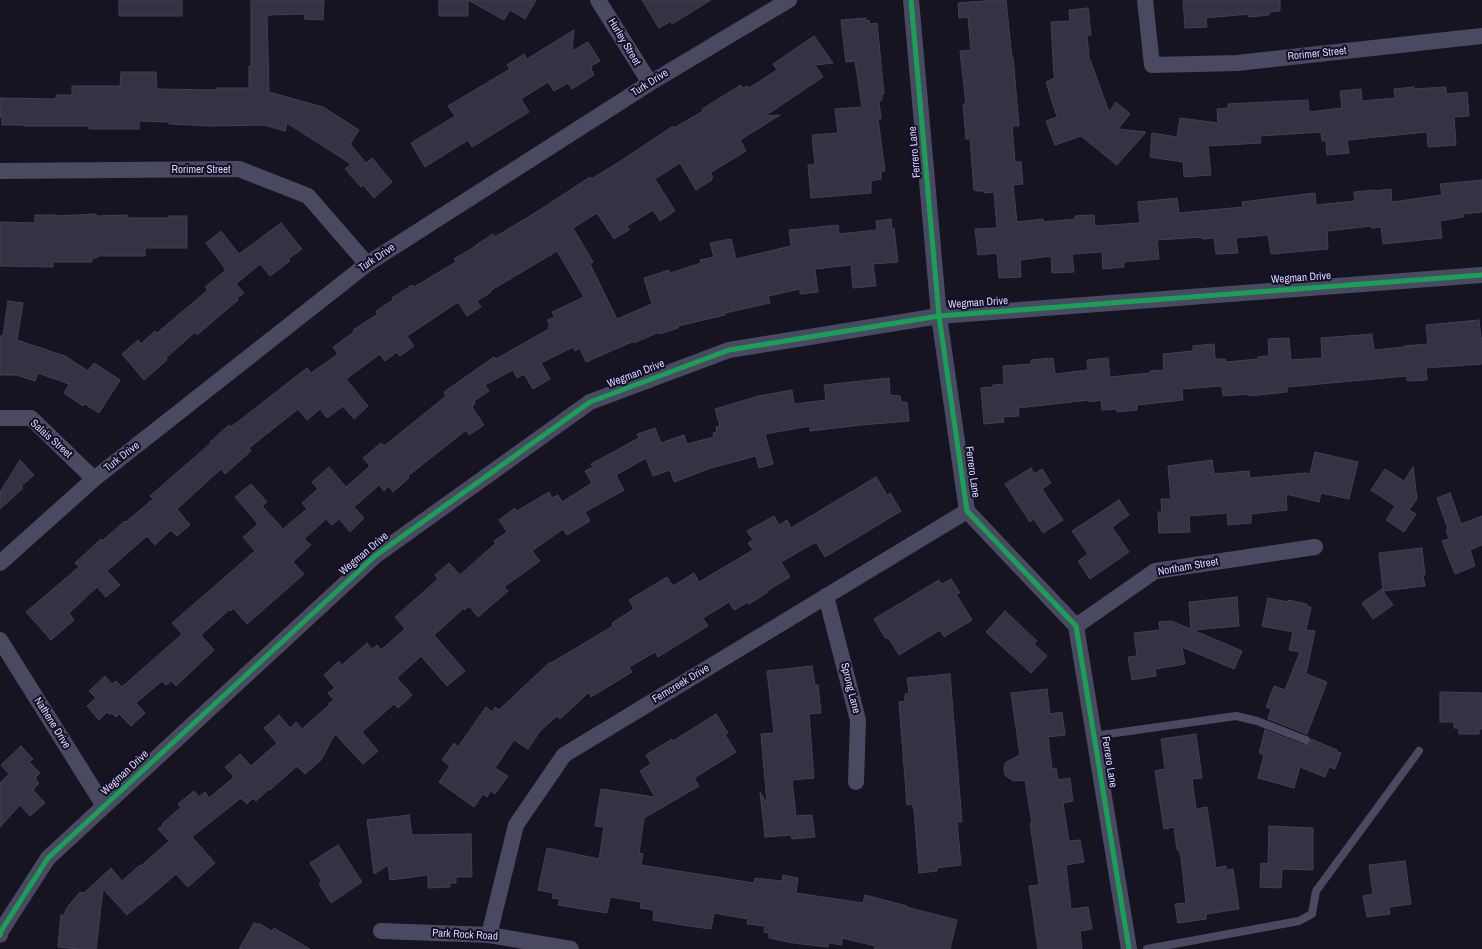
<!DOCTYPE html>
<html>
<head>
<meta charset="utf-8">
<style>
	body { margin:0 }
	canvas { display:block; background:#161421 }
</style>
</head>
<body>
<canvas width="1482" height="949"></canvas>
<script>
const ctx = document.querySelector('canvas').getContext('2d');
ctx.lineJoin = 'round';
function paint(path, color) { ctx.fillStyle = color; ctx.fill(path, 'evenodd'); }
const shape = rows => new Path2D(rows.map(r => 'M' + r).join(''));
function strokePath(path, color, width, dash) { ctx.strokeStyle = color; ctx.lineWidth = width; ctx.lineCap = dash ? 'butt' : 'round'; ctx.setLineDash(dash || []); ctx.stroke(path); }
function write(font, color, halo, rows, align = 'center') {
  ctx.font = font + ' "Archivo Narrow",sans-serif'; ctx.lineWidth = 4; ctx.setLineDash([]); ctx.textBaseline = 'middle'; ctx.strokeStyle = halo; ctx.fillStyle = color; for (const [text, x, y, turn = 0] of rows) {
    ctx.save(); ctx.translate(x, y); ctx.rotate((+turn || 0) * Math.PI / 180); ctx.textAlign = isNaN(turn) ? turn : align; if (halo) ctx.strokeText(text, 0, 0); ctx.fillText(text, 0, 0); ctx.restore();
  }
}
const building = shape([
	[119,0,182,0,182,16,119,16,119,0],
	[251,0,324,0,323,20,304,19,305,14,267,15,269,92,323,107,359,130,350,144,366,163,372,158,392,182,374,198,363,185,361,187,345,169,351,164,287,123,285,131,264,125,211,126,169,124,169,122,139,121,139,129,89,129,89,126,24,126,24,125,2,125,2,117,0,117,0,98,56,99,56,95,72,95,72,86,120,86,121,72,156,72,157,89,217,90,217,88,249,88,249,66,251,66,251,0],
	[439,0,468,0,468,16,439,16,439,0],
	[468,0,536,0,525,19,510,10,504,20,468,0],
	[642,0,711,0,672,24,671,21,659,28,642,0],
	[996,0,1006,0,1012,58,1013,57,1019,126,1012,126,1015,162,1021,162,1023,184,1013,185,1017,222,1043,219,1044,222,1075,219,1075,216,1094,215,1095,226,1140,223,1138,202,1177,198,1179,213,1243,207,1242,202,1315,193,1316,205,1355,201,1354,192,1374,190,1374,191,1391,189,1392,202,1442,195,1440,184,1482,180,1482,212,1463,214,1463,217,1440,221,1442,238,1383,244,1381,227,1372,228,1371,226,1327,231,1328,249,1271,254,1268,235,1236,238,1238,253,1216,254,1214,238,1202,239,1202,237,1157,240,1159,259,1124,262,1124,267,1103,269,1102,252,1072,254,1074,272,1052,273,1051,256,1020,260,1021,277,999,278,997,253,978,255,975,229,997,228,994,192,984,193,984,191,977,191,977,190,974,190,970,139,966,139,963,104,966,104,960,51,971,50,968,17,959,18,958,3,996,0],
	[1183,0,1280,0,1280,11,1269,12,1269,15,1249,17,1249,14,1206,18,1207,27,1185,28,1183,0],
	[1088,8,1091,35,1087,35,1089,57,1109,112,1116,102,1130,114,1118,129,1146,132,1117,165,1081,136,1055,145,1046,121,1057,117,1046,82,1055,78,1054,75,1051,22,1070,21,1069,10,1088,8],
	[866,18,866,21,869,20,870,24,877,23,884,94,882,94,882,100,879,101,881,119,878,119,885,171,881,171,881,179,871,181,871,193,811,198,808,165,815,165,812,135,838,133,835,109,862,107,855,61,846,62,841,20,866,18],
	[574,30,572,51,588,42,600,61,591,66,592,68,591,69,594,75,572,89,568,83,554,91,548,82,521,99,529,112,472,147,468,140,425,167,411,143,455,116,448,106,510,69,507,65,524,54,527,59,574,30],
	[814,36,833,63,815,65,823,77,765,116,780,115,740,140,746,151,710,173,713,177,711,178,712,180,696,190,680,163,655,179,675,211,660,221,653,210,627,226,629,230,614,239,597,213,573,228,593,262,590,264,617,319,652,304,644,278,669,270,670,273,701,263,700,260,714,257,710,243,731,239,736,259,791,246,789,230,838,225,839,234,877,230,876,221,891,219,892,229,894,228,898,262,873,264,876,286,853,288,851,265,815,269,818,292,800,294,800,289,768,296,770,303,725,313,725,315,678,326,678,328,660,334,659,332,634,343,634,341,586,362,580,348,575,351,573,347,541,363,550,379,533,389,524,374,517,378,513,370,485,385,489,391,474,401,475,404,472,407,484,425,469,435,466,430,408,476,409,478,393,492,389,486,384,491,379,485,354,507,364,518,350,532,339,519,332,525,326,519,304,539,311,545,293,562,304,574,247,624,233,608,231,611,230,609,201,635,214,650,176,686,171,681,166,685,162,681,136,703,145,713,131,726,119,714,116,717,112,713,110,715,107,712,99,720,87,706,96,698,89,691,105,676,112,684,116,681,122,687,182,634,172,623,255,551,243,537,258,524,235,497,251,484,267,502,262,506,283,529,307,509,302,503,318,489,312,482,329,467,346,487,370,466,363,458,381,443,384,446,446,396,444,392,494,357,496,359,549,329,548,326,550,325,547,320,555,317,552,312,584,297,557,251,490,291,491,292,477,301,481,307,467,316,458,302,407,336,414,346,400,356,397,352,385,361,380,354,346,379,368,406,354,419,343,406,327,418,320,409,307,420,298,409,249,448,251,451,225,474,221,469,177,509,190,525,177,536,171,530,155,545,147,536,107,571,120,585,106,597,97,587,69,613,74,620,51,640,26,612,79,567,75,563,101,539,102,541,125,521,126,522,153,499,150,496,211,443,210,442,229,425,231,427,307,368,311,373,338,354,333,347,354,332,353,330,378,314,376,311,393,300,392,298,412,285,414,287,456,262,454,259,476,246,476,245,493,234,495,237,538,211,590,177,591,179,619,162,673,126,674,128,703,111,702,109,741,85,743,88,747,86,749,88,777,70,773,64,814,36],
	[1414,87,1414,89,1446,87,1446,94,1467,92,1469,116,1454,117,1456,145,1428,147,1427,132,1347,140,1349,153,1327,155,1326,141,1322,141,1321,132,1260,136,1261,143,1208,146,1211,175,1184,177,1183,162,1150,157,1152,133,1177,137,1180,118,1218,123,1217,109,1228,108,1228,104,1308,100,1309,112,1342,108,1340,91,1361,89,1362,101,1395,98,1394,89,1414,87],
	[96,214,96,216,128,215,128,218,169,218,169,216,187,216,187,248,145,248,145,256,97,256,97,258,92,258,92,262,53,262,53,267,0,266,0,222,35,223,35,215,56,215,56,216,96,214],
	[281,223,302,249,288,259,290,261,270,276,260,264,236,284,244,293,237,298,238,300,197,335,195,332,166,358,167,360,144,380,122,354,138,340,141,344,155,331,157,333,208,290,205,287,226,270,206,243,221,231,239,254,281,223],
	[8,301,23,303,17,340,65,356,88,371,94,363,120,380,99,413,85,404,83,406,64,393,69,384,38,373,35,381,17,375,0,375,0,336,3,336,8,301],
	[1479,320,1481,338,1482,338,1482,364,1426,368,1427,380,1407,381,1407,376,1341,382,1287,387,1287,392,1249,396,1249,394,1223,396,1222,386,1182,389,1183,400,1137,405,1137,410,1117,412,1117,409,1102,410,1101,400,1089,402,1089,400,1018,408,1019,416,1003,417,1004,422,984,424,981,388,993,387,993,385,1004,384,1003,366,1031,364,1031,360,1053,358,1055,374,1088,370,1087,360,1108,358,1110,377,1150,373,1150,371,1164,370,1163,354,1193,351,1193,346,1214,344,1215,359,1225,359,1226,362,1258,359,1258,357,1269,356,1268,339,1289,338,1291,360,1322,358,1321,338,1372,334,1374,350,1404,347,1404,346,1428,344,1426,325,1479,320],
	[889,378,890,395,900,396,901,402,907,402,909,421,861,425,810,431,810,426,765,434,773,464,759,468,756,456,711,468,674,482,670,470,653,476,646,458,616,475,624,490,585,512,590,521,567,535,563,529,532,551,540,561,504,587,508,591,478,617,469,606,465,610,464,608,434,635,465,671,447,686,421,656,397,678,412,695,398,708,394,704,362,732,378,751,363,764,335,734,321,760,305,774,297,766,270,790,269,789,256,801,253,798,247,804,241,798,192,837,215,863,188,887,176,874,140,905,140,904,127,915,103,889,96,949,79,949,58,947,61,915,65,915,66,909,80,892,84,893,111,868,122,881,140,865,141,866,169,841,158,829,163,825,162,824,181,807,178,804,194,791,199,797,205,792,209,798,234,777,225,767,240,754,251,766,277,743,264,728,279,715,290,728,296,722,302,729,329,705,328,704,334,700,328,693,335,688,324,675,339,661,342,665,367,643,372,649,377,645,381,650,405,629,395,617,438,579,435,575,449,563,460,575,496,543,494,541,507,532,499,520,515,508,517,511,549,492,552,498,558,495,562,502,592,483,585,471,593,467,591,464,639,438,637,434,655,428,661,443,684,435,687,444,714,437,713,433,717,432,716,427,720,426,715,409,759,396,792,390,794,404,826,400,824,385,889,378],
	[1315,452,1358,462,1349,499,1321,493,1319,502,1286,494,1287,510,1251,514,1251,523,1228,525,1227,513,1189,516,1190,532,1159,533,1158,512,1162,512,1161,499,1171,499,1168,466,1212,460,1214,474,1249,471,1250,478,1306,473,1310,474,1315,452],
	[20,460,34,475,21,486,23,488,0,509,0,492,20,460],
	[1413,467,1417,499,1409,510,1416,514,1404,532,1386,520,1395,506,1371,490,1385,469,1404,481,1413,467],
	[1031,468,1034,474,1042,469,1051,483,1042,489,1063,520,1043,533,1034,519,1030,522,1005,484,1031,468],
	[876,477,887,495,890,493,901,511,825,557,816,542,781,562,790,577,767,591,768,592,749,604,748,602,734,610,729,602,703,618,708,626,658,657,655,652,629,667,632,672,591,697,589,692,560,719,557,716,540,731,528,749,514,740,495,768,508,776,495,794,491,791,487,797,483,794,474,807,439,782,450,766,442,760,454,743,458,747,486,707,492,712,495,707,499,710,550,662,551,663,613,626,612,623,634,609,629,600,667,577,673,586,694,573,699,582,753,550,748,543,753,540,747,531,774,516,779,525,787,520,791,528,876,477],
	[1450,493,1461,524,1482,516,1482,545,1470,550,1475,566,1455,574,1442,541,1449,539,1446,530,1448,529,1437,498,1450,493],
	[1119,500,1129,515,1112,527,1129,552,1090,579,1078,561,1088,554,1072,531,1119,500],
	[1422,548,1425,575,1423,575,1425,586,1383,591,1393,605,1373,619,1362,603,1382,589,1383,590,1379,553,1422,548],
	[951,579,960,593,956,594,972,620,944,637,940,630,899,655,888,637,886,639,874,619,939,580,942,584,951,579],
	[1237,597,1239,626,1193,630,1242,651,1234,669,1182,647,1185,664,1155,669,1156,676,1132,680,1128,657,1137,656,1134,633,1160,630,1159,622,1171,621,1191,629,1189,602,1237,597],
	[1268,598,1288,602,1288,600,1307,604,1307,606,1311,607,1306,630,1315,631,1306,674,1327,682,1307,734,1268,719,1271,709,1266,707,1274,686,1285,690,1300,652,1289,650,1293,632,1262,626,1268,598],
	[1005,611,1037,641,1034,644,1047,656,1031,673,986,632,1005,611],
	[812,666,815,685,818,685,821,713,809,714,814,778,792,780,796,816,812,815,815,837,792,839,791,835,765,837,760,792,767,803,761,734,774,733,767,671,812,666],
	[950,674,962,822,957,822,961,865,937,868,937,871,919,873,914,810,912,804,907,805,899,702,905,701,905,694,909,693,907,678,950,674],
	[1047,689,1050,714,1062,712,1065,735,1048,737,1052,769,1056,768,1058,780,1070,778,1073,801,1063,803,1069,841,1080,840,1084,862,1066,865,1071,909,1088,907,1092,929,1080,931,1082,949,1038,949,1029,886,1039,885,1030,823,1032,823,1025,780,1014,781,1010,779,1005,775,1004,768,1006,762,1020,755,1011,693,1047,689],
	[1440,692,1482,693,1482,729,1479,729,1479,734,1459,734,1459,728,1454,728,1454,722,1440,722,1440,692],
	[716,714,728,733,725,735,736,752,694,778,699,786,644,818,639,853,643,854,641,865,754,883,755,878,782,881,783,875,798,878,796,893,863,903,865,895,907,906,906,907,957,920,950,949,874,949,875,946,842,938,842,945,829,943,828,947,793,943,769,938,769,933,764,932,765,926,747,924,748,919,714,913,711,929,682,925,653,920,654,910,640,908,641,902,610,897,607,913,558,905,560,899,552,898,553,893,538,890,547,848,599,859,604,827,595,826,601,789,655,797,640,771,651,764,646,755,672,739,673,741,716,714],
	[1265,730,1304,745,1310,744,1311,739,1337,750,1336,751,1341,753,1335,769,1329,767,1325,777,1300,767,1294,788,1258,778,1264,755,1259,753,1265,730],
	[1196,734,1202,778,1192,779,1196,809,1207,807,1216,868,1226,866,1227,870,1233,869,1239,909,1206,914,1206,919,1178,923,1175,904,1186,903,1181,857,1179,850,1177,850,1174,827,1164,829,1155,771,1165,769,1161,739,1196,734],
	[21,746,33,759,29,762,40,773,35,778,39,783,33,790,45,803,30,816,20,805,0,827,0,783,9,774,1,765,21,746],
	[409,815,412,835,471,834,472,877,456,877,456,883,450,883,450,887,428,888,428,875,390,880,388,865,374,874,367,820,409,815],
	[1269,826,1313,828,1313,870,1282,869,1281,888,1260,887,1261,863,1268,864,1269,826],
	[338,845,362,882,331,903,319,884,322,882,310,863,338,845],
	[1405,861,1411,904,1389,907,1390,914,1367,917,1363,896,1373,894,1369,865,1405,861],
	[254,923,258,925,258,923,272,931,274,928,310,949,239,949,254,923]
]);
const lane = shape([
	[1094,736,1236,716,1257,721,1306,740],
	[1147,949,1299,921,1312,914,1316,891,1419,751]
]);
const street = shape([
	[598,0,650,83],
	[911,0,939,316,967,511,1076,626,1129,949],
	[1145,0,1152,65,1237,63,1482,36],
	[0,171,239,169,308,196,367,264],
	[0,418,31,418,94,479],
	[0,563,94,479,367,264,650,83,789,0],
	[826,596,858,720,856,782],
	[1076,626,1155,571,1315,547],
	[0,640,104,806],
	[381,931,489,935,571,949],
	[0,935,1,931,48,858,375,556,590,402,729,350,939,316,1482,275],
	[489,935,516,825,564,755,967,511]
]);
const cycleway = shape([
	[911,0,939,316,967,511,1076,626,1129,949],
	[0,935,1,931,48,858,375,556,590,402,729,350,939,316,1482,275]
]);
const streetNames = [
	["Hurley Street",624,42,59],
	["Rorimer Street",1317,54,-6],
	["Turk Drive",650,83,-32],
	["Ferrero Lane",915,152,-95],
	["Rorimer Street",201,170],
	["Turk Drive",377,258,-34],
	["Wegman Drive",1301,278,-4],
	["Wegman Drive",978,303,-4],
	["Wegman Drive",636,374,-21],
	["Salais Street",51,439,42],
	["Turk Drive",122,457,-38],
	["Ferrero Lane",972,472,82],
	["Wegman Drive",364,554,-40],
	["Northam Street",1188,567,-10],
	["Ferncreek Drive",681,684,-31],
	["Sprong Lane",850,688,76],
	["Nathene Drive",52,723,58],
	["Ferrero Lane",1109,762,81],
	["Wegman Drive",125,773,-43],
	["Park Rock Road",465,935,3]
];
paint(building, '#343243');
strokePath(building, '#433f54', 1);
strokePath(lane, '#4a4962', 8);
strokePath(street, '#4a4962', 16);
strokePath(cycleway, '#1a9f57', 5);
write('11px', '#d9d4ff', '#130f26', streetNames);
</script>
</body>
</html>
